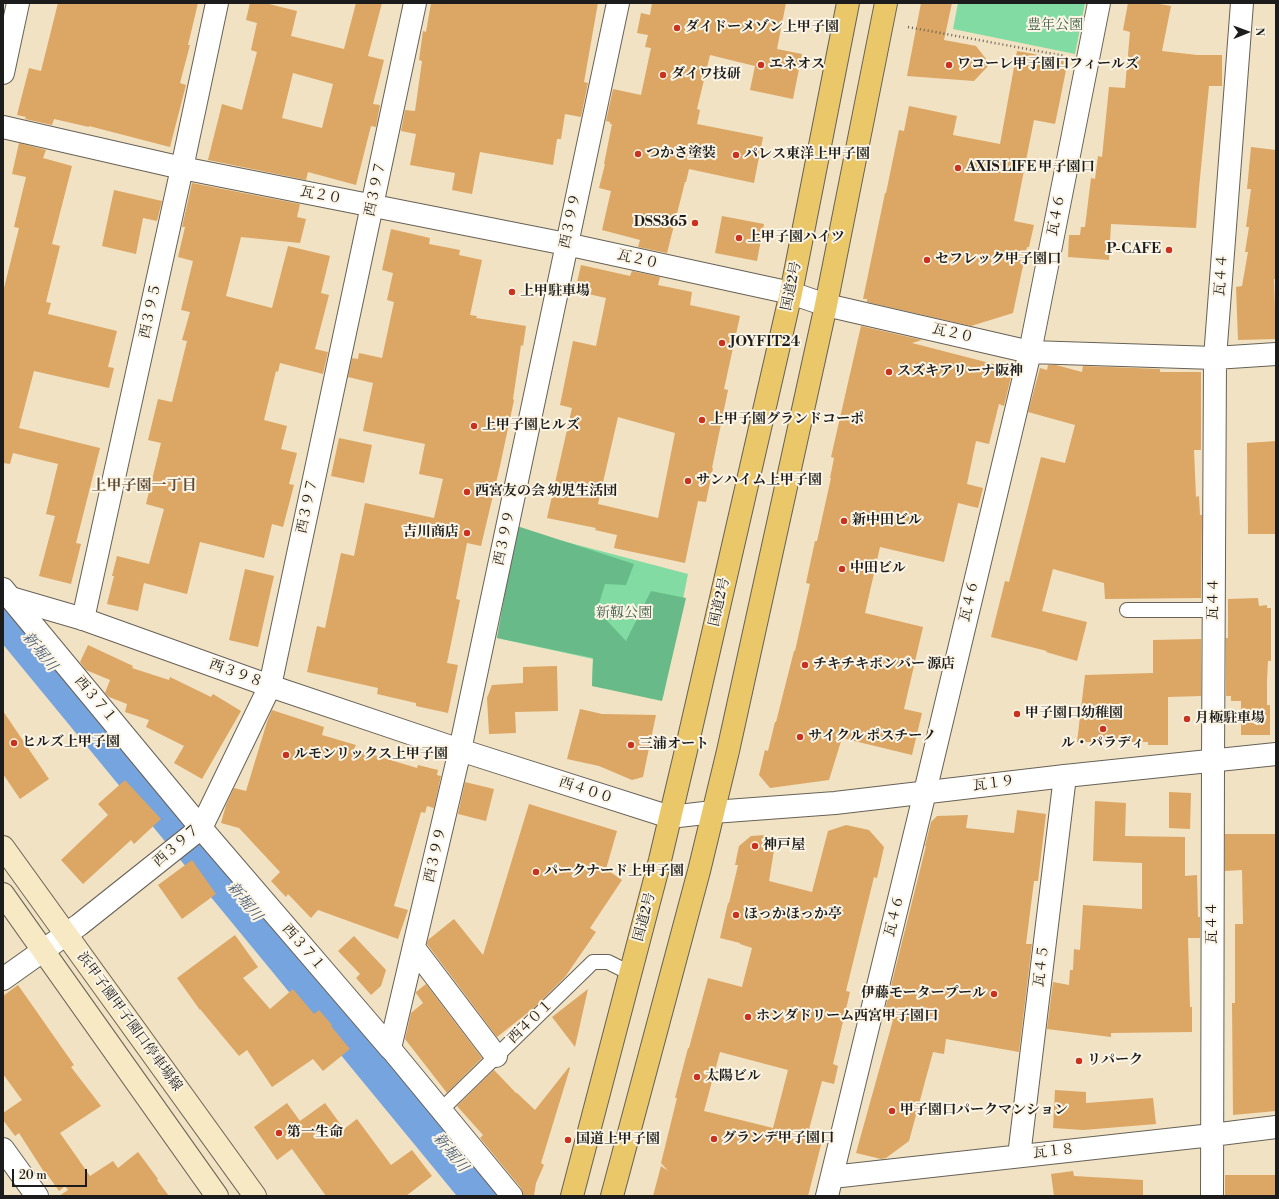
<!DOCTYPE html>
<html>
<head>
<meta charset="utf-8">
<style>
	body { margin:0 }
	#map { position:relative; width:1279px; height:1199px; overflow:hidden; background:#f1e2c3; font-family:"Libre Bodoni",serif }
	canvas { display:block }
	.frame { position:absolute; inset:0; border:4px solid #1c1c1c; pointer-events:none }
	.north { position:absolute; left:1227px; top:12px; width:40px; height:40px; -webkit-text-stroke:3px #fcf5e5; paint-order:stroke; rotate:89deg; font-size:11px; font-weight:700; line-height:16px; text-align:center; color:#1c1c1c }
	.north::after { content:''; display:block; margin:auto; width:14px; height:18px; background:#1c1c1c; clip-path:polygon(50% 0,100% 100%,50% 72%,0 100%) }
	.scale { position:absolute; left:12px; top:1169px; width:75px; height:18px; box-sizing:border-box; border:2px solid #1c1c1c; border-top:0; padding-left:5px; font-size:12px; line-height:14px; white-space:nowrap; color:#1c1c1c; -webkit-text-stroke:3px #fcf5e5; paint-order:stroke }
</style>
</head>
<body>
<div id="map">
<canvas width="1279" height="1199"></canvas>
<div class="frame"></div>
<div class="north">N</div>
<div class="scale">20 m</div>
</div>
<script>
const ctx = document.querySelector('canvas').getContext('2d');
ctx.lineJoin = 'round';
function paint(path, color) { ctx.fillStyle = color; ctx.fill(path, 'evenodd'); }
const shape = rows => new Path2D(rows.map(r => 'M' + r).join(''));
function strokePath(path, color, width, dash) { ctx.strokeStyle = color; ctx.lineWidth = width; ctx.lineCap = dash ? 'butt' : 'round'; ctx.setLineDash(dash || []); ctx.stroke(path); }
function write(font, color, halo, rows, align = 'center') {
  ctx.font = font + ' "Libre Bodoni","Noto Serif JP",serif'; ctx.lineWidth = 4; ctx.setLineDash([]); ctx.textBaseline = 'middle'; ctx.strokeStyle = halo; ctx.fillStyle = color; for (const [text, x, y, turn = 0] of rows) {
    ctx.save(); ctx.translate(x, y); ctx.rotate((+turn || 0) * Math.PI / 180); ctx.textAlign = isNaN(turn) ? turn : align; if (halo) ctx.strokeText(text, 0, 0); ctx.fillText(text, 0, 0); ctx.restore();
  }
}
const green = shape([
	[958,3,1085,3,1075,54,953,29],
	[517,529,688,574,663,697,592,686,593,659,497,638]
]);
const forest = shape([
	[517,526,634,564,626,585,605,584,597,610,626,641,651,591,686,598,662,701,592,686,593,658,497,638]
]);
const river = shape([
	[3,609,486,1196]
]);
const building = shape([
	[58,3,198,3,188,45,190,45,180,83,186,85,170,147,89,126,89,127,54,119,52,125,25,119,26,117,17,115,29,68,41,71],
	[250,3,265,3,297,11,291,36,344,49,356,3,382,3,368,56,384,60,373,104,380,105,376,127,371,126,356,185,308,172,306,180,208,160,222,104,242,110,257,52,251,50,257,23,246,20],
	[293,73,333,84,322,128,282,118],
	[431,3,598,3,584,82,588,83,581,117,565,114,561,139,557,139,553,165,480,152,472,194,452,190,455,173,410,165,416,134,401,131,405,110,415,111,422,61,419,60,423,31,426,32],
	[652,3,786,3,777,49,802,54,793,99,750,90,755,66,710,55,697,109,700,110,697,124,763,137,754,183,689,169,686,182,685,182,667,253,638,247,640,240,602,230,611,191,599,188,605,164,604,164,612,124,610,124,610,122,606,121,613,89,641,95,651,48,645,47,648,35,637,33,641,13,650,15],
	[921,3,952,3,944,40,976,46,990,64,974,81,907,76],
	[1128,3,1154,3,1171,6,1162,51,1197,55,1222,55,1222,86,1209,86,1199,188,1196,228,1111,224,1109,260,1068,257,1069,235,1080,235,1081,227,1085,227,1091,178,1095,179,1098,156,1102,157,1109,87,1125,88,1130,32,1123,30],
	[1017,51,1068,60,1059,105,1055,124,1034,120,1014,221,1034,225,1029,247,1027,247,1013,313,971,326,867,302,867,299,863,299,885,193,886,193,899,130,904,131,909,106,957,116,953,135,1000,144],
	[19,143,46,150,43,158,72,166,52,244,60,246,46,302,51,303,48,314,117,331,108,367,114,368,109,388,34,371,19,428,100,448,76,543,81,544,71,584,39,576,55,516,46,514,58,464,13,453,10,464,3,463,3,292,19,228,14,227,26,177,12,174],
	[1251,147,1276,150,1276,279,1274,279,1276,339,1238,340,1236,287,1242,286,1248,252,1245,252,1249,227,1246,227,1251,189,1247,189],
	[192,183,300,204,297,217,306,219,300,243,241,237,226,296,272,308,288,246,330,256,321,293,329,295,315,349,328,352,323,374,280,363,278,372,276,371,264,420,287,426,281,449,297,453,289,484,294,485,283,527,272,524,264,558,200,542,187,594,144,583,138,611,107,604,114,576,112,576,117,556,149,564,164,509,146,504,161,443,148,440,158,399,172,402,187,341,182,340,190,312,181,310,193,261,178,257,185,227,182,227],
	[114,190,162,201,157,221,143,218,136,254,102,246],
	[722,216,764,224,757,261,715,253],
	[391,229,430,238,429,244,460,250,459,255,482,260,470,315,477,316,476,318,526,326,523,346,521,345,513,399,514,400,500,466,481,546,467,543,456,599,460,600,447,663,458,665,448,713,416,706,416,703,377,694,378,688,307,672,317,626,325,628,341,553,354,556,365,503,434,518,443,479,419,474,425,444,363,431,373,383,348,377,352,358,358,359,359,353,382,358,394,302,387,300,393,273,382,270],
	[581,265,630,276,632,271,660,277,658,285,692,292,690,305,740,316,724,389,728,390,712,468,713,468,706,502,698,501,685,563,614,548,617,535,595,530,596,528,547,518,572,408,560,405,573,341,596,346,606,298,575,291],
	[618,417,675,433,658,518,598,504],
	[861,326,922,340,912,343,1005,367,1011,377,1004,406,999,404,989,444,976,441,967,484,983,488,978,508,958,503,944,562,880,547,865,613,923,627,904,709,922,713,912,755,842,738,829,780,770,788,759,775,765,750,768,751,775,722,776,722,794,651,795,651,810,584,806,583,815,541,817,541,831,478,830,478,834,458,831,457],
	[1048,365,1056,365,1082,372,1083,366,1160,369,1160,372,1201,372,1201,450,1194,450,1196,497,1199,496,1200,515,1202,515,1201,598,1105,599,1104,583,1053,569,1042,611,1087,622,1077,661,1046,652,1047,651,991,637,1005,581,1009,582,1041,457,1065,463,1075,425,1028,412,1040,368,1047,370],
	[339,438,372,445,364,483,331,476],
	[1276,441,1276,534,1248,534,1247,443],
	[245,569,274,576,258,647,229,640],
	[1258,598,1259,606,1267,605,1267,608,1271,608,1271,661,1268,661,1267,681,1267,705,1270,705,1270,735,1241,735,1241,701,1231,701,1231,696,1226,696,1226,638,1228,638,1228,599],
	[1201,639,1201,696,1168,697,1168,745,1148,745,1148,742,1077,742,1085,675,1153,673,1153,640],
	[88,645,133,666,132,668,169,680,170,677,211,697,213,694,241,711,202,779,174,763,184,746,146,727,149,720,125,712,127,704,109,697,105,693,110,680,86,670,80,662],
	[557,666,558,711,515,712,516,733,489,734,487,698,492,685,523,683,523,667],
	[580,709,602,714,656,715,643,777,632,780,599,766,567,759],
	[272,710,324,727,322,735,356,745,354,749,417,768,418,765,438,770,437,775,441,776,434,808,427,806,425,813,421,812,394,906,408,910,398,939,318,910,311,918,288,894,286,897,271,881,280,872,239,828,221,823,226,805,234,788,246,791,267,722],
	[3,711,49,779,20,799,3,774],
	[125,780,161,819,134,844,131,840,83,884,61,860,108,815,98,804],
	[465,782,494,789,486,821,458,814],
	[1169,792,1191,793,1190,829,1169,828],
	[1095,801,1126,803,1125,836,1185,837,1185,876,1197,875,1198,917,1200,917,1200,938,1188,938,1190,1007,1192,1007,1192,1032,1111,1033,1111,1037,1047,1029,1053,982,1069,985,1070,970,1073,970,1074,949,1080,950,1083,905,1142,909,1142,863,1093,861],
	[529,804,617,831,606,869,622,880,590,928,596,932,565,977,535,1007,497,1037,427,944,428,940,454,919,483,955],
	[1017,810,1046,814,1038,881,1034,881,1026,944,1032,944,1019,1052,946,1039,944,1054,933,1052,909,1141,886,1158,881,1159,856,1153,893,1020,883,1018,926,846,925,846,931,822,937,816,968,815,966,828,1014,833],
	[846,825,869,830,884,847,877,878,874,877,846,991,850,992,833,1064,838,1066,834,1084,822,1081,807,1137,822,1141,808,1196,653,1196,661,1166,668,1171,661,1163,677,1098,675,1098,688,1048,689,1048,708,978,742,987,752,948,740,944,740,943,720,938,728,903,729,903,738,865,735,865,739,846,751,836,766,835,776,838,769,881,812,892,828,831],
	[720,1052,788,1070,773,1128,704,1111],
	[1225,834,1276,834,1276,1111,1233,1115,1232,1003,1235,1003,1235,924,1243,924,1242,870,1225,871],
	[192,860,216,894,182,919,158,885],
	[235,935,258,967,243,978,270,1009,293,989,314,1014,319,1010,332,1025,331,1026,350,1049,323,1071,313,1059,272,1087,247,1050,239,1056,200,1009,200,1010,177,978],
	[354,936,386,970,381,986,371,995,356,978,360,974,338,951],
	[426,984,482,1058,447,1093,405,1039,411,1013,423,1003,416,993,416,992],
	[18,985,74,1065,71,1067,101,1106,60,1133,90,1176,113,1161,118,1168,138,1152,158,1179,157,1180,169,1196,59,1196,68,1190,65,1186,59,1191,47,1174,46,1175,19,1133,15,1136,3,1120,3,1113,22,1100,3,1074,3,996],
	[588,989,575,1047,552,1017],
	[569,1067,570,1068,541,1163,544,1165,536,1183,534,1196,524,1196,521,1188,480,1138,483,1135,457,1106,494,1070,516,1093,517,1093,535,1110],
	[1055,1090,1086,1092,1086,1103,1153,1098,1156,1124,1083,1130,1053,1128],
	[287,1103,300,1121,325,1103,344,1129,357,1119,391,1165,412,1150,432,1176,406,1196,326,1196,292,1149,277,1160,254,1127],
	[1073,1171,1074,1176,1143,1180,1143,1196,1054,1196,1051,1174],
	[1225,1175,1276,1175,1276,1196,1225,1196]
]);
const path = shape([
	[908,27,1065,56]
]);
const service = shape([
	[1127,610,1213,610],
	[441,1110,593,962,608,962,630,973]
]);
const pedestrian = shape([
	[390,1048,512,1196]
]);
const minor = shape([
	[3,73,18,3],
	[3,127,182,168,566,244,791,293,826,305,1030,352,1215,358,1276,354],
	[3,589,201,828,390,1048],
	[83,619,182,168,217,3],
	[414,948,496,1056],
	[3,979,79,925,201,828,270,686,415,3],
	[390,1048,460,750,618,3],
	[3,1149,37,1196],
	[1019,1156,1065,776],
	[832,1177,1212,1135,1276,1127],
	[827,1196,925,792,1030,352,1099,3],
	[1212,1196,1213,761,1215,358,1242,3]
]);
const tertiary = shape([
	[11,598,83,619,270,686,460,750,670,817,713,812,835,803,1065,776,1276,754]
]);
const secondary = shape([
	[3,847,255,1196],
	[3,894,217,1196]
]);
const trunk = shape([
	[572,1196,660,860,688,742,791,293,848,3],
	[612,1196,699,871,728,751,826,305,886,3]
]);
const markers = [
	[677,28,4,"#c8321e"],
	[761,65,4,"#c8321e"],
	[949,65,4,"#c8321e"],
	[663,75,4,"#c8321e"],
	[638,154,4,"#c8321e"],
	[736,155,4,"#c8321e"],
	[958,168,4,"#c8321e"],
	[695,223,4,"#c8321e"],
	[739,238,4,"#c8321e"],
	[1169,250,4,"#c8321e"],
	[927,260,4,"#c8321e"],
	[512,292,4,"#c8321e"],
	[722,343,4,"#c8321e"],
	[889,372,4,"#c8321e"],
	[702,420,4,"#c8321e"],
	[474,426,4,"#c8321e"],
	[688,481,4,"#c8321e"],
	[467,492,4,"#c8321e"],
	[844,521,4,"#c8321e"],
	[467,533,4,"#c8321e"],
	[842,569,4,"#c8321e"],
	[805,665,4,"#c8321e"],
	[1017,714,4,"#c8321e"],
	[1187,719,4,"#c8321e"],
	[1103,729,4,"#c8321e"],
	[800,737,4,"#c8321e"],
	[14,743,4,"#c8321e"],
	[631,745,4,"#c8321e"],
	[286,755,4,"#c8321e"],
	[755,846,4,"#c8321e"],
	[536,872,4,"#c8321e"],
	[736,915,4,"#c8321e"],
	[994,994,4,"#c8321e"],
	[748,1017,4,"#c8321e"],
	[1079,1061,4,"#c8321e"],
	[697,1077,4,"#c8321e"],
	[892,1111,4,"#c8321e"],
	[279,1133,4,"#c8321e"],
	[714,1139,4,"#c8321e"],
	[568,1140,4,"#c8321e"]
];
const parkNames = [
	["豊年公園",1055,26],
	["新靱公園",624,614]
];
const poiNames = [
	["ダイドーメゾン上甲子園",685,28],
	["エネオス",769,65],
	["ワコーレ甲子園口フィールズ",957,65],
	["ダイワ技研",671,75],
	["つかさ塗装",646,154],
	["パレス東洋上甲子園",744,155],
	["AXIS LIFE 甲子園口",966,168],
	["DSS365",687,223,"right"],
	["上甲子園ハイツ",747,238],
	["P-CAFE",1161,250,"right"],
	["セフレック甲子園口",935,260],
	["上甲駐車場",520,292],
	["JOYFIT24",730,343],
	["スズキアリーナ阪神",897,372],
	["上甲子園グランドコーポ",710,420],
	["上甲子園ヒルズ",482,426],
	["サンハイム上甲子園",696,481],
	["西宮友の会 幼児生活団",475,492],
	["新中田ビル",852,521],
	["吉川商店",459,533,"right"],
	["中田ビル",850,569],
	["チキチキボンバー 源店",813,665],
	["甲子園口幼稚園",1025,714],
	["月極駐車場",1195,719],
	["サイクル ポスチーノ",808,737],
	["ヒルズ上甲子園",22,743],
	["ル・パラディ",1103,744,"center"],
	["三浦オート",639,745],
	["ルモンリックス上甲子園",294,755],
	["神戸屋",763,846],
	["パークナード上甲子園",544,872],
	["ほっかほっか亭",744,915],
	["伊藤モータープール",986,994,"right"],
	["ホンダドリーム西宮甲子園口",756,1017],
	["リパーク",1087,1061],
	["太陽ビル",705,1077],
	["甲子園口パークマンション",900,1111],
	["第一生命",287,1133],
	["グランデ甲子園口",722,1139],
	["国道上甲子園",576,1140]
];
const streetNames = [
	["西３９７",376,189,-78],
	["瓦２０",321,196,11],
	["瓦４６",1057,215,-79],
	["西３９９",571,221,-78],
	["瓦２０",638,260,13],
	["瓦４４",1222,275,-86],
	["国道2号",792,286,-78],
	["西３９５",151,311,-78],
	["瓦２０",953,334,13],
	["西３９７",308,506,-78],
	["西３９９",505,538,-78],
	["瓦４４",1214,599,-89],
	["瓦４６",970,601,-77],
	["国道2号",720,602,-77],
	["西３９８",236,674,20],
	["西３７１",95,700,50],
	["瓦１９",994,784,-7],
	["西４００",586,791,18],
	["西３９７",177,846,-41],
	["西３９９",436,855,-77],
	["瓦４６",895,916,-76],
	["国道2号",645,917,-75],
	["瓦４４",1213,923,-90],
	["西３７１",303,948,49],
	["瓦４５",1042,966,-83],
	["浜甲子園甲子園口停車場線",129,1022,54],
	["西４０１",531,1022,-44],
	["瓦１８",1054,1152,-6]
];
const neighbourhoodNames = [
	["上甲子園一丁目",144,486]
];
const waterNames = [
	["新堀川",39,652,51],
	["新堀川",244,902,51],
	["新堀川",450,1153,51]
];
paint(green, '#81dba2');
paint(forest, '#68bb88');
strokePath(river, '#76a4df', 45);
paint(building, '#dca664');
strokePath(service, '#676156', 16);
strokePath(pedestrian, '#676156', 23);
strokePath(minor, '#676156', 24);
strokePath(tertiary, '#676156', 24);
strokePath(secondary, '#676156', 24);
strokePath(trunk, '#676156', 24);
strokePath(path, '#676156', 2.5, [1, 3]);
strokePath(service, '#fff', 14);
strokePath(pedestrian, '#fff', 21);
strokePath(minor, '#fff', 22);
strokePath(tertiary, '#fff', 22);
strokePath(secondary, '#f7e9c3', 22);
strokePath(trunk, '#eac769', 22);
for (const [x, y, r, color] of markers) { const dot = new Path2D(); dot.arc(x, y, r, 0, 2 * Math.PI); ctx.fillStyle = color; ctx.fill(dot); strokePath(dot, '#fcf5e5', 1.5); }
write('14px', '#3f5f4b', '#fcf5e5', parkNames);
write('bold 14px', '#1c1c1c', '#fcf5e5', poiNames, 'left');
write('14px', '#1c1c1c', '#fcf5e5', streetNames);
write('bold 15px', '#5f4c35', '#fcf5e5', neighbourhoodNames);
write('italic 15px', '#445974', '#fcf5e5', waterNames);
</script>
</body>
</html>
